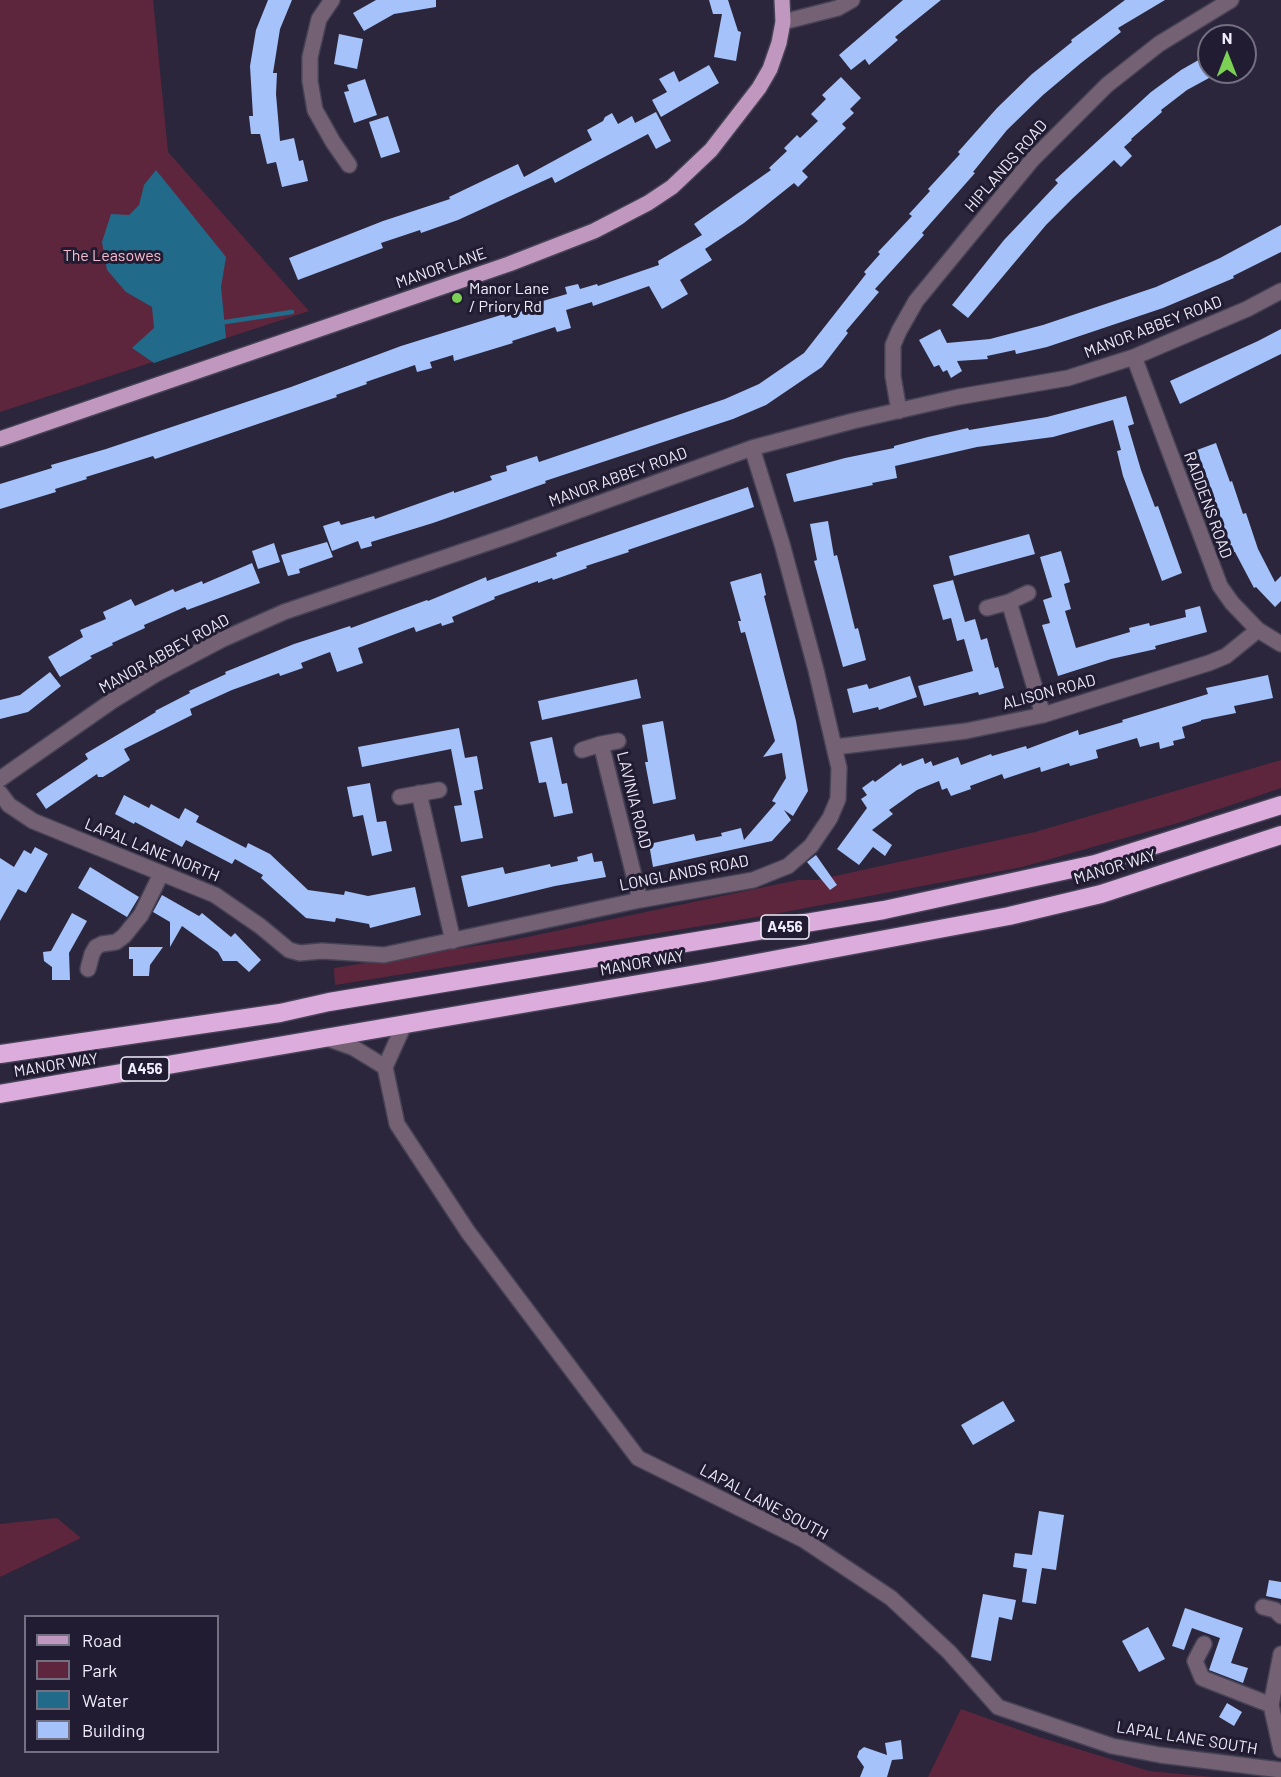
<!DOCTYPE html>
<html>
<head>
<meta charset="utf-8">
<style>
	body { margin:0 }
	#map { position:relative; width:1281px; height:1777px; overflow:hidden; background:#2b263b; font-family:Barlow,sans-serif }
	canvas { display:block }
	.legend { position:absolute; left:24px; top:1615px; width:195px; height:138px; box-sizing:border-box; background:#211c31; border:2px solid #737082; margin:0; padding:8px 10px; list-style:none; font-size:18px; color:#efedfb }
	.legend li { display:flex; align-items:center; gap:12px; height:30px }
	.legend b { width:30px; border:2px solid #737082 }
	.north { position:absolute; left:1197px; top:24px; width:60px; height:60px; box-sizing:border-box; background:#211c31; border:2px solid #737082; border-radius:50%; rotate:0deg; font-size:16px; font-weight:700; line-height:24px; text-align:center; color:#efedfb }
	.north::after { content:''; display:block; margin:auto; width:21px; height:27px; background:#7cd155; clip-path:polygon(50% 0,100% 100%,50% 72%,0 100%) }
</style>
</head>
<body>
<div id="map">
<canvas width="1281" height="1777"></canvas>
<ul class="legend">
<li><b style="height:8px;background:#bf97bf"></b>Road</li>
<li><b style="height:16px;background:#5e263c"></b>Park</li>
<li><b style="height:16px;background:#226a8a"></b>Water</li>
<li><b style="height:16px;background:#a5c2fa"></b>Building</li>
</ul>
<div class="north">N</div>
</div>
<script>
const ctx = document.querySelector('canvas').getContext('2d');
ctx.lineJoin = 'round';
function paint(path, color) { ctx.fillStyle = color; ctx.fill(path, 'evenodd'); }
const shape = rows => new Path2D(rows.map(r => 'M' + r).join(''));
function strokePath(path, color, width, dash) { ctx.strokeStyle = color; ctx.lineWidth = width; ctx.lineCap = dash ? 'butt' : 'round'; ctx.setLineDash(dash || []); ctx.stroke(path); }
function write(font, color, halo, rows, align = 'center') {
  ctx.font = font + ' Barlow,sans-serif'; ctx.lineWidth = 6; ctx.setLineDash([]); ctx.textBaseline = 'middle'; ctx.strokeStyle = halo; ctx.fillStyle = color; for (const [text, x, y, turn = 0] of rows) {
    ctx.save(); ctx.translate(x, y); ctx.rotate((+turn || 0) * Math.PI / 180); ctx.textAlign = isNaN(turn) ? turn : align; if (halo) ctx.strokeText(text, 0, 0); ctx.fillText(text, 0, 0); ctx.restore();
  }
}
const green = shape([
	[0,0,153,0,168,152,309,311,0,412],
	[1281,760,1281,788,1181,822,1022,867,769,915,335,985,334,968,513,940,798,880,817,880,1035,832],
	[57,1518,81,1538,0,1577,0,1524],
	[961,1709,1039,1737,1149,1771,1213,1777,928,1777]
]);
const water = shape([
	[156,170,226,257,221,287,226,338,154,363,132,348,154,328,152,307,126,292,107,270,102,242,111,214,129,215,139,205,144,185]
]);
const stream = shape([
	[225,322,292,312]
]);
const building = shape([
	[268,0,292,0,280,29,273,73,277,73,276,94,280,141,294,138,299,161,303,160,308,181,282,187,276,162,267,164,260,134,251,134,249,116,253,116,250,66,256,30],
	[376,0,436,0,436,7,394,14,364,31,353,13],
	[709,0,728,0,738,31,741,32,736,61,714,57,722,14,713,14],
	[903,0,941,0,895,37,898,40,869,65,865,59,851,70,839,55],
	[1125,0,1165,0,1118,28,1121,32,1081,63,1043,95,1007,130,973,172,975,173,922,233,924,235,875,289,879,292,846,331,848,333,822,367,766,405,733,419,545,481,546,483,433,523,371,542,372,546,361,549,358,541,332,551,323,526,339,521,341,525,374,516,375,519,454,491,454,493,492,480,490,476,507,471,506,466,537,456,539,462,725,399,759,384,804,353,866,274,864,272,880,254,878,252,912,216,909,214,930,191,928,189,960,154,958,152,997,108,1032,74,1072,42,1071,40],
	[339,34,363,39,357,69,334,64],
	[1209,54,1209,78,1187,90,1161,110,1162,112,1131,139,1132,140,1124,147,1132,156,1121,167,1114,160,1073,198,1046,225,968,318,952,305,1004,240,1058,183,1055,180,1151,92,1181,70],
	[709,65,719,83,661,117,652,100,667,92,659,79,674,71,679,82],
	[841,77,861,98,850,109,854,113,842,124,846,128,802,171,808,177,798,187,794,183,744,223,705,249,712,260,680,280,688,294,662,309,649,286,593,306,592,302,566,310,571,328,557,332,555,327,512,341,513,343,454,361,453,355,430,362,432,368,417,372,415,365,366,382,367,384,336,395,337,397,155,459,153,456,86,477,87,479,55,489,56,492,0,509,0,484,52,468,51,465,106,449,291,387,401,346,504,314,505,317,537,306,536,303,567,294,565,287,578,284,580,289,597,284,598,286,659,265,658,261,702,235,694,224,771,170,769,168,787,151,784,148,797,135,800,138,818,121,811,114,826,99,822,95],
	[365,79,377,115,354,123,344,92,349,91,347,85],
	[656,112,671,141,656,149,648,134,555,183,552,177,458,220,421,233,420,230,381,243,383,248,298,280,289,258,383,221,450,199,449,197,518,164,524,177,592,140,587,130,603,121,605,117,612,113,618,124,632,116,635,123],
	[388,116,400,152,381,158,369,122],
	[1281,225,1281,252,1233,276,1234,278,1163,308,1047,347,1016,354,1015,350,987,356,988,359,957,361,962,371,951,378,947,370,943,372,939,365,934,367,919,340,940,329,947,343,990,339,1043,325,1156,287,1220,258],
	[1281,329,1281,354,1180,404,1170,381,1258,341],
	[1126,396,1134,424,1128,426,1141,470,1155,507,1158,506,1182,573,1162,581,1123,476,1117,451,1121,450,1113,420,1053,437,977,447,895,466,897,478,872,483,873,485,794,502,786,474,845,458,894,448,894,446,928,437,968,428,969,430,1047,417],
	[1216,443,1230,482,1232,481,1243,514,1246,513,1258,549,1275,582,1281,576,1281,601,1275,607,1256,587,1254,588,1235,552,1233,552,1197,450],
	[748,487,754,507,628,550,629,552,586,566,587,568,553,580,552,578,538,583,538,581,494,597,495,599,452,617,454,622,442,626,441,623,416,632,414,627,358,648,363,663,337,672,330,652,301,663,303,668,280,676,279,673,232,690,190,709,192,715,124,749,130,760,103,777,98,777,97,774,46,809,36,794,88,759,85,754,156,712,155,711,190,693,189,691,226,674,225,672,294,644,350,626,351,628,427,600,428,601,486,577,487,581,557,556,556,553,582,544],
	[828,521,834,556,837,555,855,629,858,628,866,660,843,667,814,561,817,560,810,524],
	[1029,534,1035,554,954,576,949,556],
	[327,542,333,557,299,569,300,573,288,576,281,555],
	[274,543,280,562,258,569,252,551],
	[1061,551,1070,582,1064,584,1071,609,1065,611,1076,648,1130,632,1129,628,1149,623,1150,626,1186,617,1185,610,1200,606,1207,632,1155,646,1156,649,1111,659,1058,676,1042,625,1050,623,1043,600,1052,597,1040,557],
	[252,563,260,583,187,610,185,607,144,625,145,628,112,643,113,645,90,656,92,658,60,677,48,657,83,637,80,630,106,619,103,612,131,599,135,606,173,589,175,592,202,581,203,584],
	[761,573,766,595,764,596,796,721,808,791,793,816,784,810,791,820,772,841,653,867,649,844,694,834,696,841,722,836,721,833,741,828,744,840,776,803,772,801,786,778,782,753,763,757,775,741,745,632,741,633,738,621,741,621,730,582],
	[953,580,965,622,975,619,981,640,987,638,995,668,998,667,1004,688,979,695,978,692,924,706,918,686,973,671,964,639,957,641,951,618,943,620,933,585],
	[50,672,61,686,28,712,0,719,0,700,20,695],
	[1268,675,1273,698,1234,706,1236,713,1201,720,1201,721,1182,727,1185,738,1173,741,1174,745,1160,749,1159,742,1140,747,1137,738,1096,750,1098,758,1070,766,1069,763,1041,772,1040,767,1004,779,1002,774,970,786,971,789,951,796,947,788,942,790,939,781,917,790,889,810,893,814,872,830,892,845,885,856,873,847,859,865,837,849,867,808,861,799,867,795,862,788,873,780,875,782,901,763,902,766,923,758,925,764,931,761,933,766,958,757,961,765,991,754,992,756,1026,746,1027,749,1078,730,1079,735,1123,722,1122,720,1208,694,1206,688],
	[910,676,917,697,879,710,878,707,853,713,847,689,867,684,869,689],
	[637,679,641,698,542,720,538,701],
	[663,721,676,799,653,804,645,762,648,762,642,725],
	[459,728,465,758,477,756,483,789,474,791,483,838,461,842,454,806,462,805,451,749,362,767,358,747],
	[552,737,562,784,567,783,573,813,554,817,546,782,539,783,530,742],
	[370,783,377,822,386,821,392,851,372,856,363,815,353,817,347,787],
	[124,795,149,808,151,804,179,819,185,808,199,816,196,822,246,848,248,843,270,854,308,890,344,895,345,891,368,896,415,887,421,915,370,928,369,924,336,918,335,922,306,918,261,878,263,875,235,859,232,864,186,840,182,847,135,822,134,824,115,814],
	[35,847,48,854,26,893,18,889,0,921,0,858,14,867,24,850,31,854],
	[592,853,594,862,602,861,606,877,555,886,468,907,461,876,503,867,505,874,550,864,551,867,578,861,577,857],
	[816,855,837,885,830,890,807,862],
	[90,867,139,897,127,917,78,888],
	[162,895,199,916,202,913,231,937,235,933,261,960,249,972,237,961,223,961,218,952,182,926,170,947,170,922,153,912],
	[72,913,87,921,69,953,70,980,52,980,52,967,44,961,43,952,51,951],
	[129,947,163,947,150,965,149,976,133,976,133,959,129,959],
	[1003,1401,1015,1421,973,1445,961,1425],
	[1039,1511,1064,1515,1056,1570,1042,1568,1036,1604,1022,1602,1027,1569,1013,1567,1015,1553,1032,1555],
	[1269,1580,1281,1582,1281,1599,1266,1596],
	[983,1594,1016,1600,1012,1620,999,1617,991,1661,971,1657],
	[1185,1608,1243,1628,1231,1663,1248,1668,1243,1683,1209,1670,1220,1638,1192,1628,1184,1650,1172,1646],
	[1148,1627,1165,1659,1139,1672,1122,1641],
	[1227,1703,1242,1712,1234,1726,1219,1717],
	[901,1740,903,1759,892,1760,887,1777,860,1777,864,1767,857,1757,859,1751,864,1747,887,1755,885,1743]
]);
const minor = shape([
	[332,0,319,19,310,57,310,81,315,110,333,142,349,165],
	[783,22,838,8,852,0],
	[1134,357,1220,586,1232,603,1258,630,1281,644],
	[899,411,893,376,893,345,899,331,916,301,1032,160,1107,85,1159,44,1231,0],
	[1009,602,1043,715],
	[987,608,1009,602,1028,593],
	[601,744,618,741],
	[835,747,966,731,1043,715,1209,663,1226,656,1258,630],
	[582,750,601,744,640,900],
	[0,779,112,701,156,674,221,640,284,612,511,535,752,448,853,421,958,397,1068,378,1134,357,1247,309,1281,291],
	[0,793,9,805,33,821,215,895,260,926,289,950,300,953,322,951,384,955,640,900,753,880,788,866,811,846,830,818,838,799,839,768,816,670,782,544,752,448],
	[419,793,453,941],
	[400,797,439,790],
	[88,969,92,954,96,947,102,944,116,942,124,936,141,915,161,874],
	[405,1023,385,1067,397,1124,468,1232,638,1458,804,1540,891,1598,949,1652,998,1707,1112,1746,1160,1755,1281,1770],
	[326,1038,354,1048,385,1067],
	[1263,1607,1275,1610,1281,1616],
	[1204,1644,1195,1661,1202,1678,1271,1705],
	[1281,1654,1271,1705,1281,1750]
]);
const major = shape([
	[0,439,509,264,594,231,648,203,672,187,711,150,759,88,770,69,779,43,783,22,782,0]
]);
const highway = shape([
	[0,1054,280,1013,329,1002,884,910,1095,864,1281,805],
	[0,1094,714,971,1009,916,1101,894,1281,835]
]);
const markers = [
	[457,298,6,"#7cd155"]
];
const shields = [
	[785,927,48],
	[145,1069,48]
];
const shieldNames = [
	["A456",785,927],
	["A456",145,1069]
];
const streetNames = [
	["HIPLANDS ROAD",1006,166,-49],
	["MANOR LANE",441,268,-19],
	["MANOR ABBEY ROAD",1153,327,-21],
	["MANOR ABBEY ROAD",618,477,-20],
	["RADDENS ROAD",1208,505,70],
	["MANOR ABBEY ROAD",164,654,-29],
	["ALISON ROAD",1049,692,-15],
	["LAVINIA ROAD",634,800,76],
	["LAPAL LANE NORTH",152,850,22],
	["MANOR WAY",1115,867,-17],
	["LONGLANDS ROAD",684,873,-11],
	["MANOR WAY",642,963,-10],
	["MANOR WAY",56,1065,-9],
	["LAPAL LANE SOUTH",764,1502,28],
	["LAPAL LANE SOUTH",1187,1738,9]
];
const parkNames = [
	["The Leasowes",112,256]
];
const poiNames = [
	["Manor Lane",469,289],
	["/ Priory Rd",469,307]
];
paint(green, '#5e263c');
paint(water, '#226a8a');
strokePath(stream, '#226a8a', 4.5);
paint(building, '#a5c2fa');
strokePath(minor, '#464256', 18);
strokePath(major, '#464256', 18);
strokePath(highway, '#464256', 21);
strokePath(minor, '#746174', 15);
strokePath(major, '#bf97bf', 15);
strokePath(highway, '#dcacdd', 18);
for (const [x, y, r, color] of markers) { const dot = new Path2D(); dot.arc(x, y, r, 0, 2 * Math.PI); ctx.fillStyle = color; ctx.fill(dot); strokePath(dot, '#211c31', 2); }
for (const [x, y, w] of shields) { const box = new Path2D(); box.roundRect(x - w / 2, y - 12, w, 24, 4.5); ctx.fillStyle = '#211c31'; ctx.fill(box); strokePath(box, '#efedfb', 1.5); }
write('bold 15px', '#efedfb', null, shieldNames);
write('16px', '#efedfb', '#211c31', streetNames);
write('16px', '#f6bdd0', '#211c31', parkNames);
write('16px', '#efedfb', '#211c31', poiNames, 'left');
</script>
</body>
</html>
